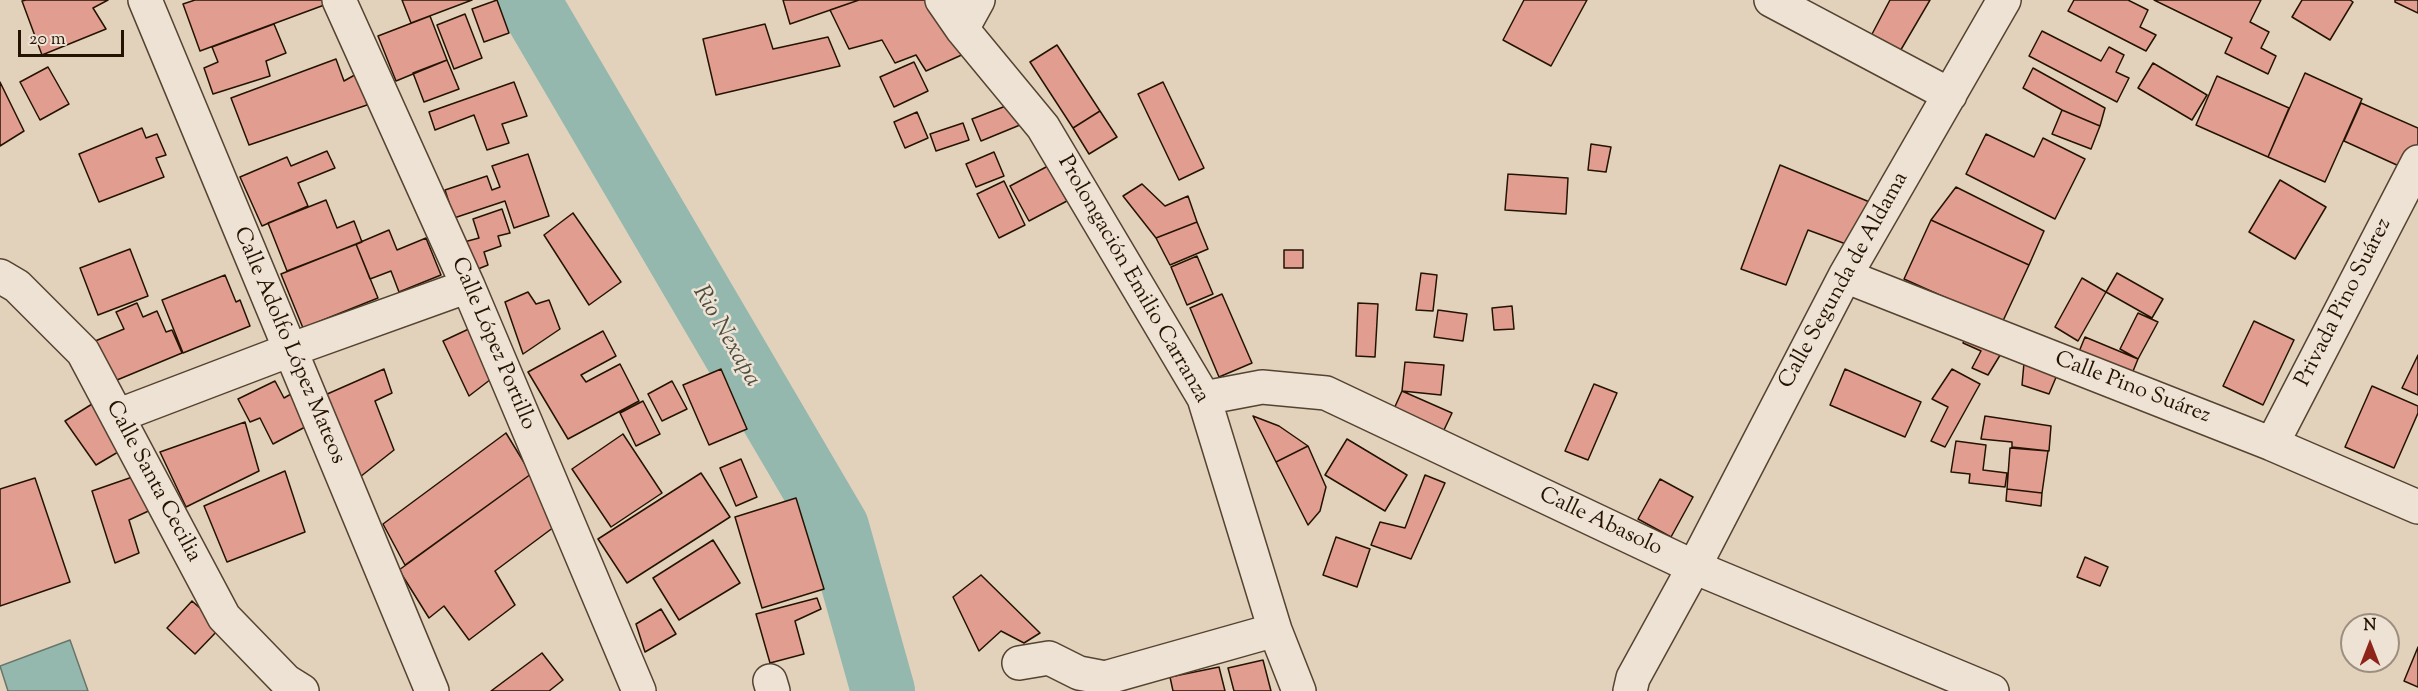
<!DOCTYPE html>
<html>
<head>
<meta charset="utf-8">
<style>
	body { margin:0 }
	#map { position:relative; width:2418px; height:691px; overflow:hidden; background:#e3d2bb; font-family:"Sorts Mill Goudy",serif }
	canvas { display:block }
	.north { position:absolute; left:2340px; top:613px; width:60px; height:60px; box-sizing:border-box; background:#ede2d3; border:2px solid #9d8f7f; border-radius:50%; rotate:0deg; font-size:16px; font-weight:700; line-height:24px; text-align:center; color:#251302 }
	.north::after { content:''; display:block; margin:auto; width:21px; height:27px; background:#8f2418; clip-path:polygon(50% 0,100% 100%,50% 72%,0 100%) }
	.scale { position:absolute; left:18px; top:30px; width:106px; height:27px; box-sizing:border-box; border:3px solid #251302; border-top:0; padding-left:8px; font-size:18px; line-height:21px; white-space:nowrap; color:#251302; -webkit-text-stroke:4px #ede2d3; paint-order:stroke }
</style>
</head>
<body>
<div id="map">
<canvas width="2418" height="691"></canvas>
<div class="north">N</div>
<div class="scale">20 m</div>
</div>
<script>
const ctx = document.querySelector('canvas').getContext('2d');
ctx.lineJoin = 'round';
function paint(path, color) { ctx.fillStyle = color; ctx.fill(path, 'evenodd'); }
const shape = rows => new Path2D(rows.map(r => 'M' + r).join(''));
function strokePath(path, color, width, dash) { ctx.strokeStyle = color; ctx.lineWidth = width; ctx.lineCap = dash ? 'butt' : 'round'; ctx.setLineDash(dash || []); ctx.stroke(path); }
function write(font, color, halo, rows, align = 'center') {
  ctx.font = font + ' "Sorts Mill Goudy",serif'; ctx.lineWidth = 5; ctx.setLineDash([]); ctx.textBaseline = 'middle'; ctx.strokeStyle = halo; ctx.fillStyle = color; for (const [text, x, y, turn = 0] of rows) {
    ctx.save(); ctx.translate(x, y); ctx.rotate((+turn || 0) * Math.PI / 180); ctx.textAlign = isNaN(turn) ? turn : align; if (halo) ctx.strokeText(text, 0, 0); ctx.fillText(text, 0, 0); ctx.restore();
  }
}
const water = shape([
	[70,640,88,691,8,691,0,666,70,640]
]);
const river = shape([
	[528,0,837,527,883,691]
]);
const building = shape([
	[26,0,108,0,93,8,106,29,42,55,22,1,26,0],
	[195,0,326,0,327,4,200,51,183,4,195,0],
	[402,0,472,0,411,23,402,0],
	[497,0,509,33,484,42,472,9,497,0],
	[783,0,859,0,790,24,783,0],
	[859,0,934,0,975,49,926,71,916,55,895,63,882,40,849,49,830,10,859,0],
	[1524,0,1587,0,1551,66,1503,40,1524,0],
	[1890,0,1930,0,1899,53,1871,36,1890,0],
	[2074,0,2128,0,2148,10,2140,27,2156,35,2146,51,2068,11,2074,0],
	[2154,0,2261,0,2250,22,2269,32,2261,48,2276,56,2268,74,2225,53,2232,38,2154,0],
	[2302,0,2350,0,2353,2,2330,40,2292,17,2302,0],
	[2395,0,2418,0,2418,13,2395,2,2395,0],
	[465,14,482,58,454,69,437,25,465,14],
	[430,16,447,60,396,81,378,36,430,16],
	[274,24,286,53,266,61,270,76,213,94,204,68,218,62,212,47,274,24],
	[765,24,773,49,828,37,840,66,716,95,703,39,765,24],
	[2042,31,2101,61,2109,47,2124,55,2116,72,2129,78,2117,102,2029,56,2042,31],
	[1057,45,1100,111,1073,128,1030,62,1057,45],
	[336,59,344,81,360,72,367,105,249,145,231,98,336,59],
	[447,60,459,89,424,102,413,73,447,60],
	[914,62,928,91,894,107,880,77,914,62],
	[2153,63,2207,95,2192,120,2138,88,2153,63],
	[48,67,69,104,40,120,20,82,48,67],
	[2033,68,2105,108,2100,126,2062,110,2023,88,2033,68],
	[2305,73,2362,99,2325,182,2268,157,2305,73],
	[2217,76,2289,108,2268,157,2196,125,2217,76],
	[0,82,24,131,0,146,0,82],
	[514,82,527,116,502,124,509,143,487,150,474,115,435,130,429,112,514,82],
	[1163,82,1204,168,1179,180,1138,94,1163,82],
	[2361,103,2418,128,2418,154,2410,171,2344,141,2361,103],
	[1011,104,1020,125,981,141,972,119,1011,104],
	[2062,110,2100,126,2091,149,2052,134,2062,110],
	[1100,111,1117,137,1089,154,1073,128,1100,111],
	[917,112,928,138,905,148,894,122,917,112],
	[963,123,969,140,936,151,930,134,963,123],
	[142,128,146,138,157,134,166,155,156,158,164,177,99,202,79,154,142,128],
	[1986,134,2034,157,2043,138,2085,159,2055,219,1966,174,1986,134],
	[1591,144,1611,147,1606,172,1588,170,1591,144],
	[327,151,335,168,298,183,308,206,262,226,240,177,287,157,291,166,327,151],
	[994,152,1004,176,976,187,966,164,994,152],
	[528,154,549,216,514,228,505,201,454,218,445,190,487,176,492,190,500,187,492,166,528,154],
	[1780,165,1872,203,1854,247,1808,230,1786,285,1741,269,1780,165],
	[1048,166,1067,201,1029,221,1010,186,1048,166],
	[1508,174,1568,178,1566,214,1505,210,1508,174],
	[2280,180,2326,207,2295,259,2249,232,2280,180],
	[1004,181,1025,225,999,238,977,194,1004,181],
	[1142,184,1165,206,1188,196,1197,222,1156,238,1123,196,1142,184],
	[1956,187,2044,231,2029,265,1931,220,1956,187],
	[326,200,337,228,354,221,362,242,287,271,268,223,326,200],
	[502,209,510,233,498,236,501,246,484,252,488,265,473,271,464,242,479,238,473,219,502,209],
	[573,213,621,282,589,305,544,235,573,213],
	[1931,220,2029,265,2002,323,1904,279,1931,220],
	[1197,222,1208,249,1170,265,1156,238,1197,222],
	[389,230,397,250,426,238,441,275,399,292,391,271,370,279,356,244,389,230],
	[356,244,378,298,303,328,281,274,356,244],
	[130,249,148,296,98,315,80,268,130,249],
	[1284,250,1303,250,1303,268,1284,268,1284,250],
	[1197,256,1213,294,1187,305,1171,267,1197,256],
	[1421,273,1437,275,1433,311,1416,310,1421,273],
	[2117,273,2163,299,2152,318,2106,292,2117,273],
	[225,275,236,302,240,300,250,326,183,353,162,300,225,275],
	[2082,278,2106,292,2078,341,2055,327,2082,278],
	[528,292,536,304,549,300,560,329,523,354,505,302,528,292],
	[1222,294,1252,363,1219,377,1190,308,1222,294],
	[137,303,143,317,157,311,166,332,172,330,182,353,105,385,88,344,124,329,116,312,137,303],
	[1358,303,1378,304,1375,357,1356,356,1358,303],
	[1512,306,1514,329,1494,330,1492,308,1512,306],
	[1438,310,1467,314,1463,341,1434,337,1438,310],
	[2138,313,2158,322,2138,359,2120,349,2138,313],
	[2254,321,2294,340,2263,405,2223,386,2254,321],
	[473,327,495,376,469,396,443,341,473,327],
	[603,331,616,356,581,375,586,382,620,364,639,401,568,439,528,372,603,331],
	[1967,334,2002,352,1988,375,1972,368,1981,351,1963,343,1967,334],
	[2085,337,2138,359,2129,381,2076,359,2085,337],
	[2418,355,2418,395,2402,388,2418,355],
	[1405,362,1444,365,1441,395,1402,391,1405,362],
	[2024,363,2057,375,2049,394,2022,385,2024,363],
	[384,369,392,393,375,401,394,450,360,477,325,395,384,369],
	[721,369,747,429,709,445,683,385,721,369],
	[1845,369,1921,402,1905,437,1830,405,1845,369],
	[1952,369,1980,384,1945,447,1931,441,1948,407,1932,399,1952,369],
	[275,381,284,398,291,394,307,426,273,444,260,418,250,422,238,399,275,381],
	[672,381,687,409,662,421,648,394,672,381],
	[1594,384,1617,393,1588,460,1565,451,1594,384],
	[2372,386,2418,406,2418,413,2394,468,2345,447,2372,386],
	[1402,391,1452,413,1443,432,1393,411,1402,391],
	[100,399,130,445,96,465,65,421,100,399],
	[643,401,660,434,636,446,620,413,643,401],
	[1253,416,1279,426,1308,446,1276,462,1253,416],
	[1985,416,2051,426,2049,451,2012,447,2012,442,1981,439,1985,416],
	[245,422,259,471,186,507,160,452,245,422],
	[506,433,531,474,405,565,383,524,506,433],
	[623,434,662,493,611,527,572,469,623,434],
	[1347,439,1407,475,1385,511,1325,475,1347,439],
	[1956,441,1986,445,1983,470,2007,473,2005,487,1969,483,1970,474,1951,472,1956,441],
	[1308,446,1326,487,1320,511,1308,525,1276,462,1308,446],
	[2010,448,2048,451,2042,493,2007,489,2010,448],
	[741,459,757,497,736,506,720,468,741,459],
	[285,471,305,532,227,562,204,506,285,471],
	[701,473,730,517,627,583,598,539,701,473],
	[141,474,155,508,129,520,139,553,115,563,92,491,141,474],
	[531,474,558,524,495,571,515,605,469,640,444,606,429,618,399,570,531,474],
	[1425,475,1445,483,1411,559,1371,545,1380,522,1405,528,1425,475],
	[35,478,70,582,0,606,0,489,35,478],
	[1660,479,1693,497,1671,537,1638,519,1660,479],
	[2007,489,2042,493,2041,506,2006,501,2007,489],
	[796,498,824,589,762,608,735,517,796,498],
	[1336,537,1370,549,1357,587,1323,575,1336,537],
	[713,540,740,583,679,620,653,578,713,540],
	[2085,557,2108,567,2100,586,2077,577,2085,557],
	[981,575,1040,633,1024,643,1001,631,979,651,953,597,981,575],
	[817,598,821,609,795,621,804,654,770,663,756,614,817,598],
	[192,601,221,627,195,654,167,628,192,601],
	[661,609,676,634,645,652,636,624,661,609],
	[2418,647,2418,687,2404,681,2418,647],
	[542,653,563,680,549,691,491,691,542,653],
	[1263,660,1271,691,1234,691,1228,668,1263,660],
	[1219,667,1225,691,1173,691,1170,677,1219,667]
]);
const minor = shape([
	[145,0,432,691],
	[339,0,468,286,639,691],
	[942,0,962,29,1043,127,1204,398,1275,630,1299,691],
	[1771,0,1950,95],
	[962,29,978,0],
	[0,276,17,286,83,352,224,617,286,681,302,691],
	[1845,276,2272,444,2418,507],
	[1204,398,1262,387,1326,393,1694,567,1992,691],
	[117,416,290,350,468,286],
	[2272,444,2418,162],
	[1019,663,1049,658,1079,673,1105,678,1275,630],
	[770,681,773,691],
	[1630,691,1633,678,1694,567,1845,276,2004,0]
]);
const streetNames = [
	["Prolongación Emilio Carranza",1132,280,60],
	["Calle Segunda de Aldama",1845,281,-61],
	["Privada Pino Suárez",2345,303,-63],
	["Calle López Portillo",492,344,67],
	["Calle Adolfo López Mateos",288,346,67],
	["Calle Pino Suárez",2132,389,21],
	["Calle Santa Cecilia",152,482,62],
	["Calle Abasolo",1600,523,25]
];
const waterNames = [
	["Rio Nexapa",725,337,60]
];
paint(water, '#95b8ae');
strokePath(water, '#687669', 1.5);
strokePath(river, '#95b8ae', 64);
paint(building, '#e19e90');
strokePath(building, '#251302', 1.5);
strokePath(minor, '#544330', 36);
strokePath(minor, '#ede2d3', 33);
write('22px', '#251302', '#ede2d3', streetNames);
write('italic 24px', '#4c4d3e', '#ede2d3', waterNames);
</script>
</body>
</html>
